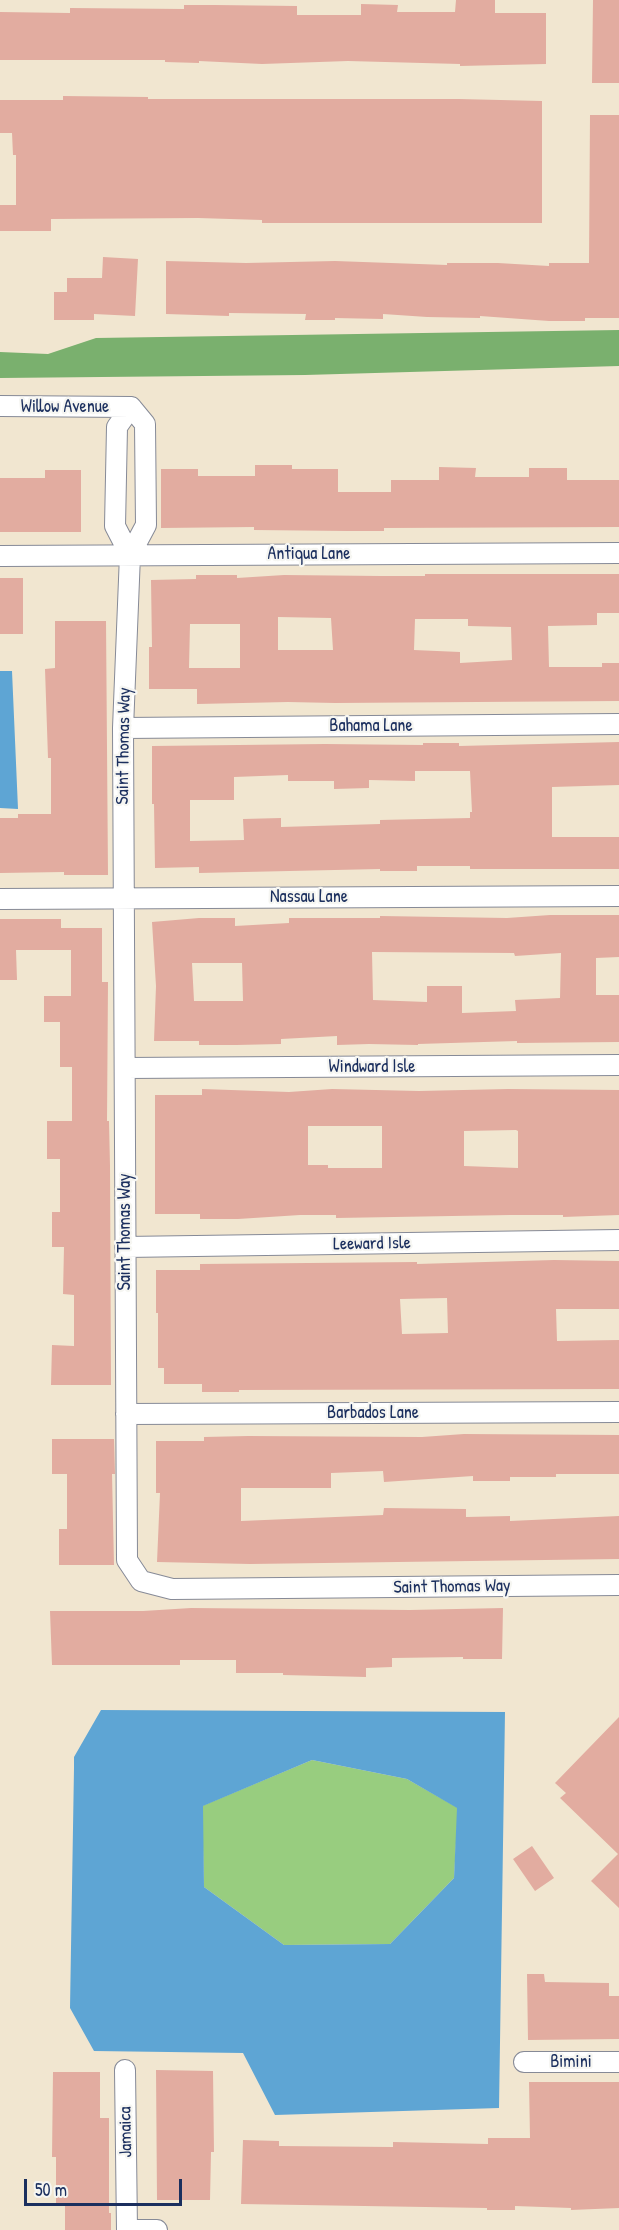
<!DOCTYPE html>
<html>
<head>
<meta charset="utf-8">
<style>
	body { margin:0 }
	#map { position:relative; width:619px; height:2230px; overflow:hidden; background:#f1e6d0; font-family:"Patrick Hand",sans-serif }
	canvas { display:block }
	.scale { position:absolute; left:24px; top:2179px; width:158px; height:27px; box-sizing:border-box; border:3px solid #1b2f5e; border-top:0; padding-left:8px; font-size:18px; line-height:21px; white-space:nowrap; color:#1b2f5e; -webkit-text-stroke:4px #f6f6f2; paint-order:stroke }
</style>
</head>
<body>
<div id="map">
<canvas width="619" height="2230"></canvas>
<div class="scale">50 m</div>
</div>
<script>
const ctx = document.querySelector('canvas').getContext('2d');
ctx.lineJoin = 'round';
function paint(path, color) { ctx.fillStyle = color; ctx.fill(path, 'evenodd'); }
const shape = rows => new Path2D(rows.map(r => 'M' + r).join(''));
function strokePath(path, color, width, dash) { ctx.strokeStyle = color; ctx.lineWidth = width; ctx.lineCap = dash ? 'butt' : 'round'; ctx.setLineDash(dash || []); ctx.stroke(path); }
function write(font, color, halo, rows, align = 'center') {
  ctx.font = font + ' "Patrick Hand",sans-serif'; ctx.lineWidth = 4.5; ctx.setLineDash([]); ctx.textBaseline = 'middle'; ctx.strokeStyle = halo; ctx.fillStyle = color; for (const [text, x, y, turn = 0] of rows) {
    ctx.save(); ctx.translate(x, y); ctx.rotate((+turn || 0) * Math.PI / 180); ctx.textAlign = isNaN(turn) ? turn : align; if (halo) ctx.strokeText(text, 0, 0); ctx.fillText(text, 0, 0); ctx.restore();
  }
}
const green = shape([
	[312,1760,407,1779,458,1808,454,1878,390,1944,284,1945,204,1887,202,1806]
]);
const forest = shape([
	[619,330,619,366,305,375,0,378,0,352,48,354,96,338]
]);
const water = shape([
	[0,671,12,671,18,809,0,808],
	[101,1710,505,1712,499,2108,275,2115,243,2053,94,2051,70,2008,74,1768,74,1757],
	[312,1760,407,1779,457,1808,454,1878,390,1944,284,1945,204,1887,203,1806]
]);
const building = shape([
	[456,0,495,0,495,13,546,13,546,64,460,66,460,64,348,61,262,64,199,61,199,63,165,62,165,60,0,60,0,12,70,13,70,8,184,9,184,5,215,5,297,6,297,15,361,15,361,4,398,5,397,12,455,12],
	[593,0,619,0,619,83,592,83],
	[63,96,148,97,148,99,459,99,542,101,542,223,262,223,262,220,198,218,51,219,51,231,0,231,0,205,16,205,16,155,13,155,12,133,0,133,0,100,63,100],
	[590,115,619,115,619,318,585,318,585,321,549,321,480,316,480,318,427,317,383,314,383,319,335,318,335,320,305,320,306,314,229,313,229,316,166,314,166,261,246,263,335,261,447,265,447,263,498,263,549,266,549,263,589,263],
	[103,257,138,259,135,316,94,314,94,320,54,320,54,292,67,292,67,278,102,278],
	[255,465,292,465,292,469,338,469,338,492,391,492,391,480,439,480,439,467,476,468,475,477,529,477,529,468,567,468,567,480,619,480,619,527,384,528,384,531,347,531,254,530,254,527,161,528,161,469,198,469,198,476,255,476],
	[45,470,81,470,81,532,0,532,0,478,45,478],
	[425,574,619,574,619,613,597,613,597,625,548,626,549,667,602,667,602,663,619,663,619,701,335,703,288,702,197,704,197,689,149,689,149,647,152,647,151,580,196,579,196,575,237,575,237,578,284,575,381,576,425,576],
	[278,617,331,618,333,650,278,650],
	[415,619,468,619,468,626,511,627,512,660,460,663,460,652,414,650],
	[190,624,240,624,240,668,189,668],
	[0,578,23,578,23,634,0,634],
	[55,621,106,621,108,875,64,875,64,872,0,873,0,818,18,818,18,814,51,814,51,758,48,758,45,669,55,668],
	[619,742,619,785,552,787,552,837,619,837,619,869,470,869,470,866,417,866,417,871,380,871,380,869,199,873,199,867,155,868,154,804,152,804,152,746,325,744,423,745,423,743,459,743,459,746],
	[415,771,470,771,472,812,470,812,470,818,380,820,380,824,281,827,281,818,243,819,244,840,190,841,190,800,234,800,234,777,288,775,288,781,334,781,334,789,369,788,369,780,415,781],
	[550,915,619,915,619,957,596,958,596,995,619,995,619,1042,517,1043,517,1041,418,1044,418,1045,369,1044,337,1045,337,1036,281,1039,281,1044,236,1045,199,1045,199,1041,154,1041,156,986,152,922,199,918,235,918,235,926,289,923,289,918,380,918,380,916,507,918],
	[372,952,514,953,515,956,561,953,560,998,515,1000,516,1011,462,1013,462,986,427,986,427,1002,373,1000],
	[192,963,242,963,243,1001,194,1001],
	[0,919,61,919,61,928,102,928,102,982,108,982,107,1121,109,1121,110,1166,111,1385,51,1385,52,1345,74,1346,74,1295,63,1294,64,1247,52,1247,52,1212,60,1212,60,1159,47,1159,47,1121,72,1121,72,1067,60,1067,60,1022,44,1022,44,996,71,996,71,950,16,950,17,980,0,980],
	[202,1089,289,1092,332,1089,419,1091,508,1089,619,1090,619,1215,563,1217,563,1215,510,1215,336,1218,336,1215,300,1215,238,1219,200,1219,200,1214,155,1214,155,1095,202,1095],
	[308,1126,382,1126,382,1168,328,1168,328,1165,308,1165],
	[516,1130,518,1131,518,1168,464,1166,464,1131],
	[554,1260,619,1261,619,1309,556,1309,557,1341,619,1340,619,1389,239,1390,239,1392,202,1392,202,1384,164,1384,164,1368,158,1368,158,1313,156,1313,156,1270,200,1270,200,1264,417,1262,417,1264],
	[447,1298,448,1333,402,1334,400,1299],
	[464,1434,619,1435,619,1474,556,1474,556,1477,510,1477,510,1481,473,1481,473,1476,384,1482,383,1471,331,1473,331,1488,241,1488,241,1521,383,1515,384,1508,466,1509,466,1517,510,1516,510,1521,619,1516,619,1559,250,1564,157,1562,160,1493,156,1493,156,1441,204,1441,204,1437,248,1436,422,1437],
	[52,1439,114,1439,115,1474,112,1474,114,1565,59,1565,59,1529,67,1529,67,1474,52,1474],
	[191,1608,410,1610,503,1608,502,1659,463,1659,463,1657,392,1658,392,1667,366,1668,366,1677,283,1675,283,1673,236,1673,236,1660,180,1660,180,1665,52,1665,50,1611,143,1611],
	[619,1717,619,1908,591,1881,618,1854,560,1798,566,1793,555,1783],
	[532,1846,554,1878,535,1891,513,1859],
	[527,1974,544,1974,545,1982,609,1983,609,1996,619,1996,619,2039,528,2040],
	[156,2070,213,2071,214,2152,211,2152,210,2200,157,2200],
	[53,2072,100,2072,100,2118,109,2118,109,2213,111,2213,111,2230,65,2230,65,2205,56,2205,56,2157,52,2157],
	[529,2082,619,2082,619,2208,571,2210,571,2208,515,2206,515,2210,487,2210,487,2208,241,2204,243,2140,279,2141,279,2146,393,2147,393,2142,488,2144,488,2138,530,2138]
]);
const minor = shape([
	[0,406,131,407],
	[131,407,117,427,115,526,130,555,123,728,127,1560,141,1581,172,1589,619,1585],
	[130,555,146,525,145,424,131,407],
	[0,556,619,553],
	[123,728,619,724],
	[0,899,619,896],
	[125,1068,619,1065],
	[125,1247,619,1240],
	[126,1414,619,1412],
	[524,2062,619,2062],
	[125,2070,127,2230],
	[127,2230,157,2230]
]);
const streetNames = [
	["Willow Avenue",65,407],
	["Antiqua Lane",309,554],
	["Bahama Lane",371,726],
	["Saint Thomas Way",124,746,-89],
	["Nassau Lane",309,897],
	["Windward Isle",372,1067],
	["Saint Thomas Way",125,1232,-90],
	["Leeward Isle",372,1244,-1],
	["Barbados Lane",373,1413],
	["Saint Thomas Way",452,1587,-1],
	["Bimini",571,2062],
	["Jamaica",126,2132,-91]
];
paint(green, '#98cd7f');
paint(forest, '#7ab06e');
paint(water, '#5ea5d4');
paint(building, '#e2aca0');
strokePath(minor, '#868a97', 22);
strokePath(minor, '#fff', 20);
write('18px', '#1b2f5e', '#f6f6f2', streetNames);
</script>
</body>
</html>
